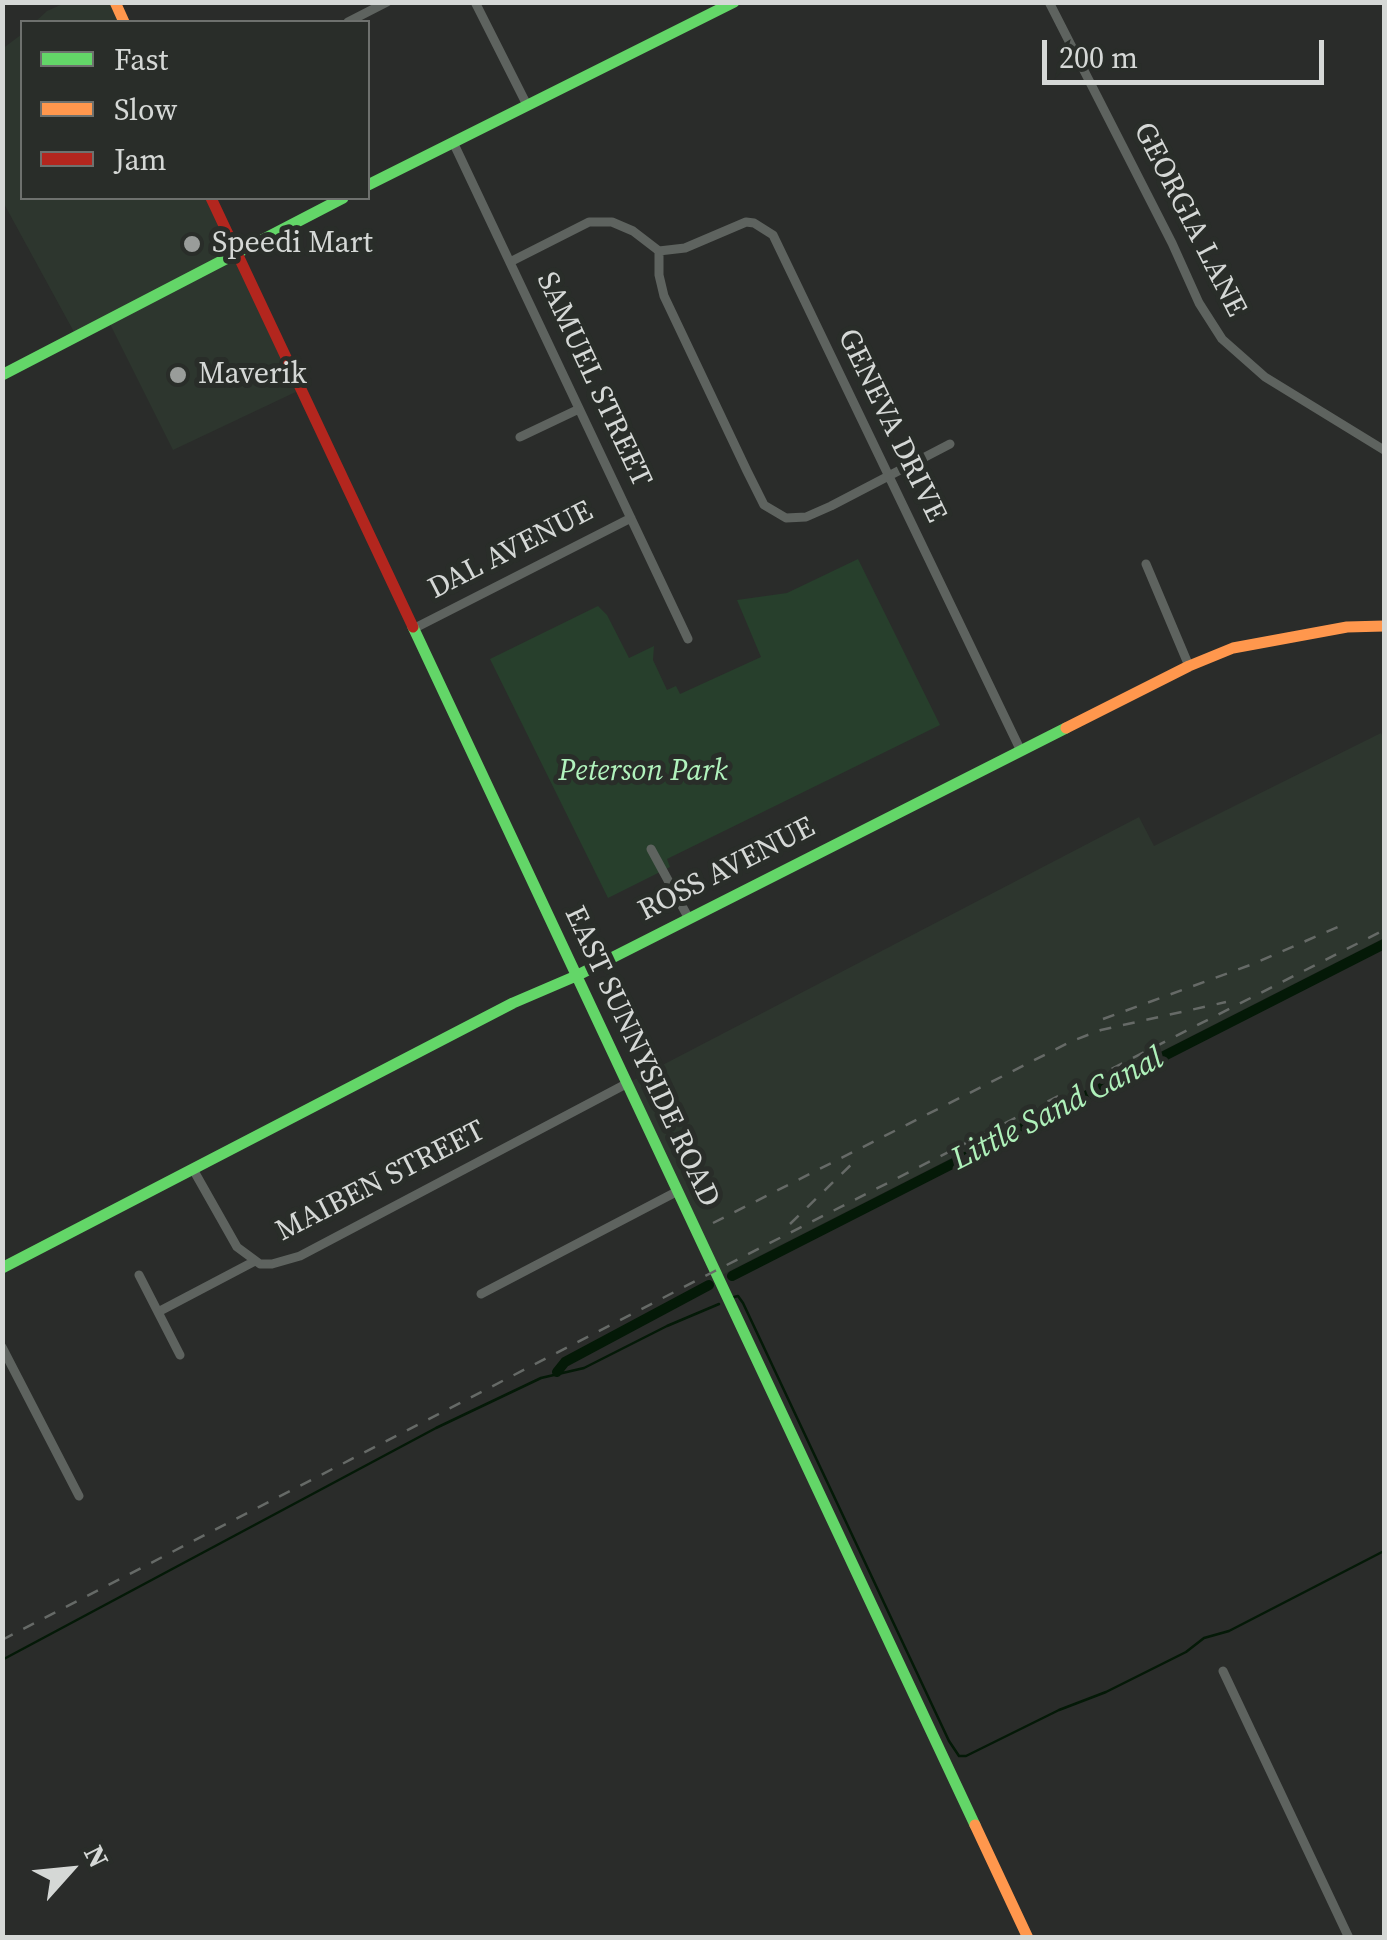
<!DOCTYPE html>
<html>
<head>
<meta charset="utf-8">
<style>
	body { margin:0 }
	#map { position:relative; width:1387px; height:1940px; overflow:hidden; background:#2a2c2a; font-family:"Source Serif 4",serif }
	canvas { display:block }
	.frame { position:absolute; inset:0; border:5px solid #d5d8d6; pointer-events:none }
	.legend { position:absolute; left:20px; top:20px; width:350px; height:180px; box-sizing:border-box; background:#292d29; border:2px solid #6e716e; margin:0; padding:12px 18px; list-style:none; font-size:30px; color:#d5d8d6 }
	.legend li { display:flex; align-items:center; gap:20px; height:50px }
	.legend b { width:50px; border:2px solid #6e716e }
	.north { position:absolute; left:20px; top:1820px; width:100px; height:100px; -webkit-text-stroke:8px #292d29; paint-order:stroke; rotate:63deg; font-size:28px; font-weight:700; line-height:40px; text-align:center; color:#d5d8d6 }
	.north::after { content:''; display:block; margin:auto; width:35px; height:45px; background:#d5d8d6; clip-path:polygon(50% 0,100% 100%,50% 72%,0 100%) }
	.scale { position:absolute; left:1042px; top:40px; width:282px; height:45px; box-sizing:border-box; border:5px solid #d5d8d6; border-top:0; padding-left:12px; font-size:30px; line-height:35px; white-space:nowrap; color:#d5d8d6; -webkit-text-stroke:8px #292d29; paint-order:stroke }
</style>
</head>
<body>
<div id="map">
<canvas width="1387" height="1940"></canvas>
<div class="frame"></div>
<ul class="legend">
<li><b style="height:12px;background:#63d668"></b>Fast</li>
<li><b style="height:12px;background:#ff974d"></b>Slow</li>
<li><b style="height:12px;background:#b3261e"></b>Jam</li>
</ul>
<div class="north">N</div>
<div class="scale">200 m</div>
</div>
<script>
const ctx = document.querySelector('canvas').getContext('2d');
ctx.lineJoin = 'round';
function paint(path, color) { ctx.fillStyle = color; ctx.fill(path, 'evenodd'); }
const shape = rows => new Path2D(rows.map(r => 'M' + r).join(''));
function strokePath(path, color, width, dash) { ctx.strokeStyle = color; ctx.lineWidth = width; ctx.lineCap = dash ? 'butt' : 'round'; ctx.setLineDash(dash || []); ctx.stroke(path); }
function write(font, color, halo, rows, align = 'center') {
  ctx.font = font + ' "Source Serif 4",serif'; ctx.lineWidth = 10; ctx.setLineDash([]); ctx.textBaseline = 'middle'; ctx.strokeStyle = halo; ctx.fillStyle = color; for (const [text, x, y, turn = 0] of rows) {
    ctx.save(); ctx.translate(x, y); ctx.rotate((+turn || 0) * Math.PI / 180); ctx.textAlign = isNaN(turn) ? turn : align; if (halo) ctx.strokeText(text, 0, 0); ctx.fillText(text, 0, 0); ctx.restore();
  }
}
const built = shape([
	[67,2,115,3,124,22,35,22,47,11],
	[22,34,22,198,211,198,302,389,173,450,108,320,74,332,3,202,2,49],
	[1381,733,1384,740,1384,938,716,1278,626,1084,1139,817,1154,846]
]);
const green = shape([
	[858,559,940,725,667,859,670,867,608,898,490,659,598,606,607,615,629,658,654,646,653,660,667,690,676,686,680,694,761,657,737,600,787,593]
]);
const stream = shape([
	[734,1297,738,1296,743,1303,949,1741,959,1756,966,1756,1059,1710,1106,1692,1186,1652,1204,1638,1229,1631,1384,1551],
	[2,1660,436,1428,541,1378,584,1368,667,1326,719,1304]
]);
const canal = shape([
	[732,1276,1384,944],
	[557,1372,565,1362,709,1285]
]);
const street = shape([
	[475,2,527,105],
	[1049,2,1172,243,1199,303,1222,339,1265,377,1384,450],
	[348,22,387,2],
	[453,142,688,639],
	[659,251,685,248,746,222,754,223,773,235,1020,749],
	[510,262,589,222,612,222,633,231,659,251,659,275,664,296,747,471,764,505,786,518,806,517,831,506,950,444],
	[520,437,579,409],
	[1146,564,1189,666],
	[413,629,631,518],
	[651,849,688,917],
	[194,1171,237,1247,260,1264,272,1264,300,1256,626,1084],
	[139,1275,180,1355],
	[481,1294,676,1192],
	[158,1312,255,1261],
	[2,1347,79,1496],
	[1223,1671,1349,1938]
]);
const fast = shape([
	[368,185,734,2],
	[2,375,343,198],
	[413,627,975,1825],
	[2,1268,513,1003,576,976,1066,728]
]);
const slow = shape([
	[115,2,124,22],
	[1066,728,1189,666,1233,648,1347,627,1384,626],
	[975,1825,1028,1938]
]);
const jam = shape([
	[211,198,413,627]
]);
const rail = shape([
	[1103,1019,1253,964,1340,926],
	[713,1223,1072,1041,1101,1030,1226,1002],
	[790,1224,858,1158],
	[2,1640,713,1272,1384,930]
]);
const markers = [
	[192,244,10,"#999c9a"],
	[178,375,10,"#999c9a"]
];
const streetNames = [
	["GEORGIA LANE",1189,220,63],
	["SAMUEL STREET",593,380,65],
	["GENEVA DRIVE",891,426,64],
	["DAL AVENUE",511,551,-27],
	["ROSS AVENUE",727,870,-27],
	["EAST SUNNYSIDE ROAD",641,1057,65],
	["MAIBEN STREET",381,1182,-27]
];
const poiNames = [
	["Speedi Mart",212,244],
	["Maverik",198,375]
];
const parkNames = [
	["Peterson Park",643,772]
];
const waterNames = [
	["Little Sand Canal",1058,1110,-27]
];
paint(built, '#2d362e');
paint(green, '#273f2c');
strokePath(stream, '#041907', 2.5);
strokePath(canal, '#041907', 10);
strokePath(street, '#5e635f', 9);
strokePath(fast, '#63d668', 11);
strokePath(slow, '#ff974d', 11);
strokePath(jam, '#b3261e', 11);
strokePath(rail, '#666a67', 2.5, [12, 12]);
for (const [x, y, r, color] of markers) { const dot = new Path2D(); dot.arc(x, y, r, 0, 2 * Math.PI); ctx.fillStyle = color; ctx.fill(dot); strokePath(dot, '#292d29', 4); }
write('30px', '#d5d8d6', '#292d29', streetNames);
write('30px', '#d5d8d6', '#292d29', poiNames, 'left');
write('italic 30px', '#b1f3bd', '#292d29', parkNames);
write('italic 32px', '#aff1ba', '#292d29', waterNames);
</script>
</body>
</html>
